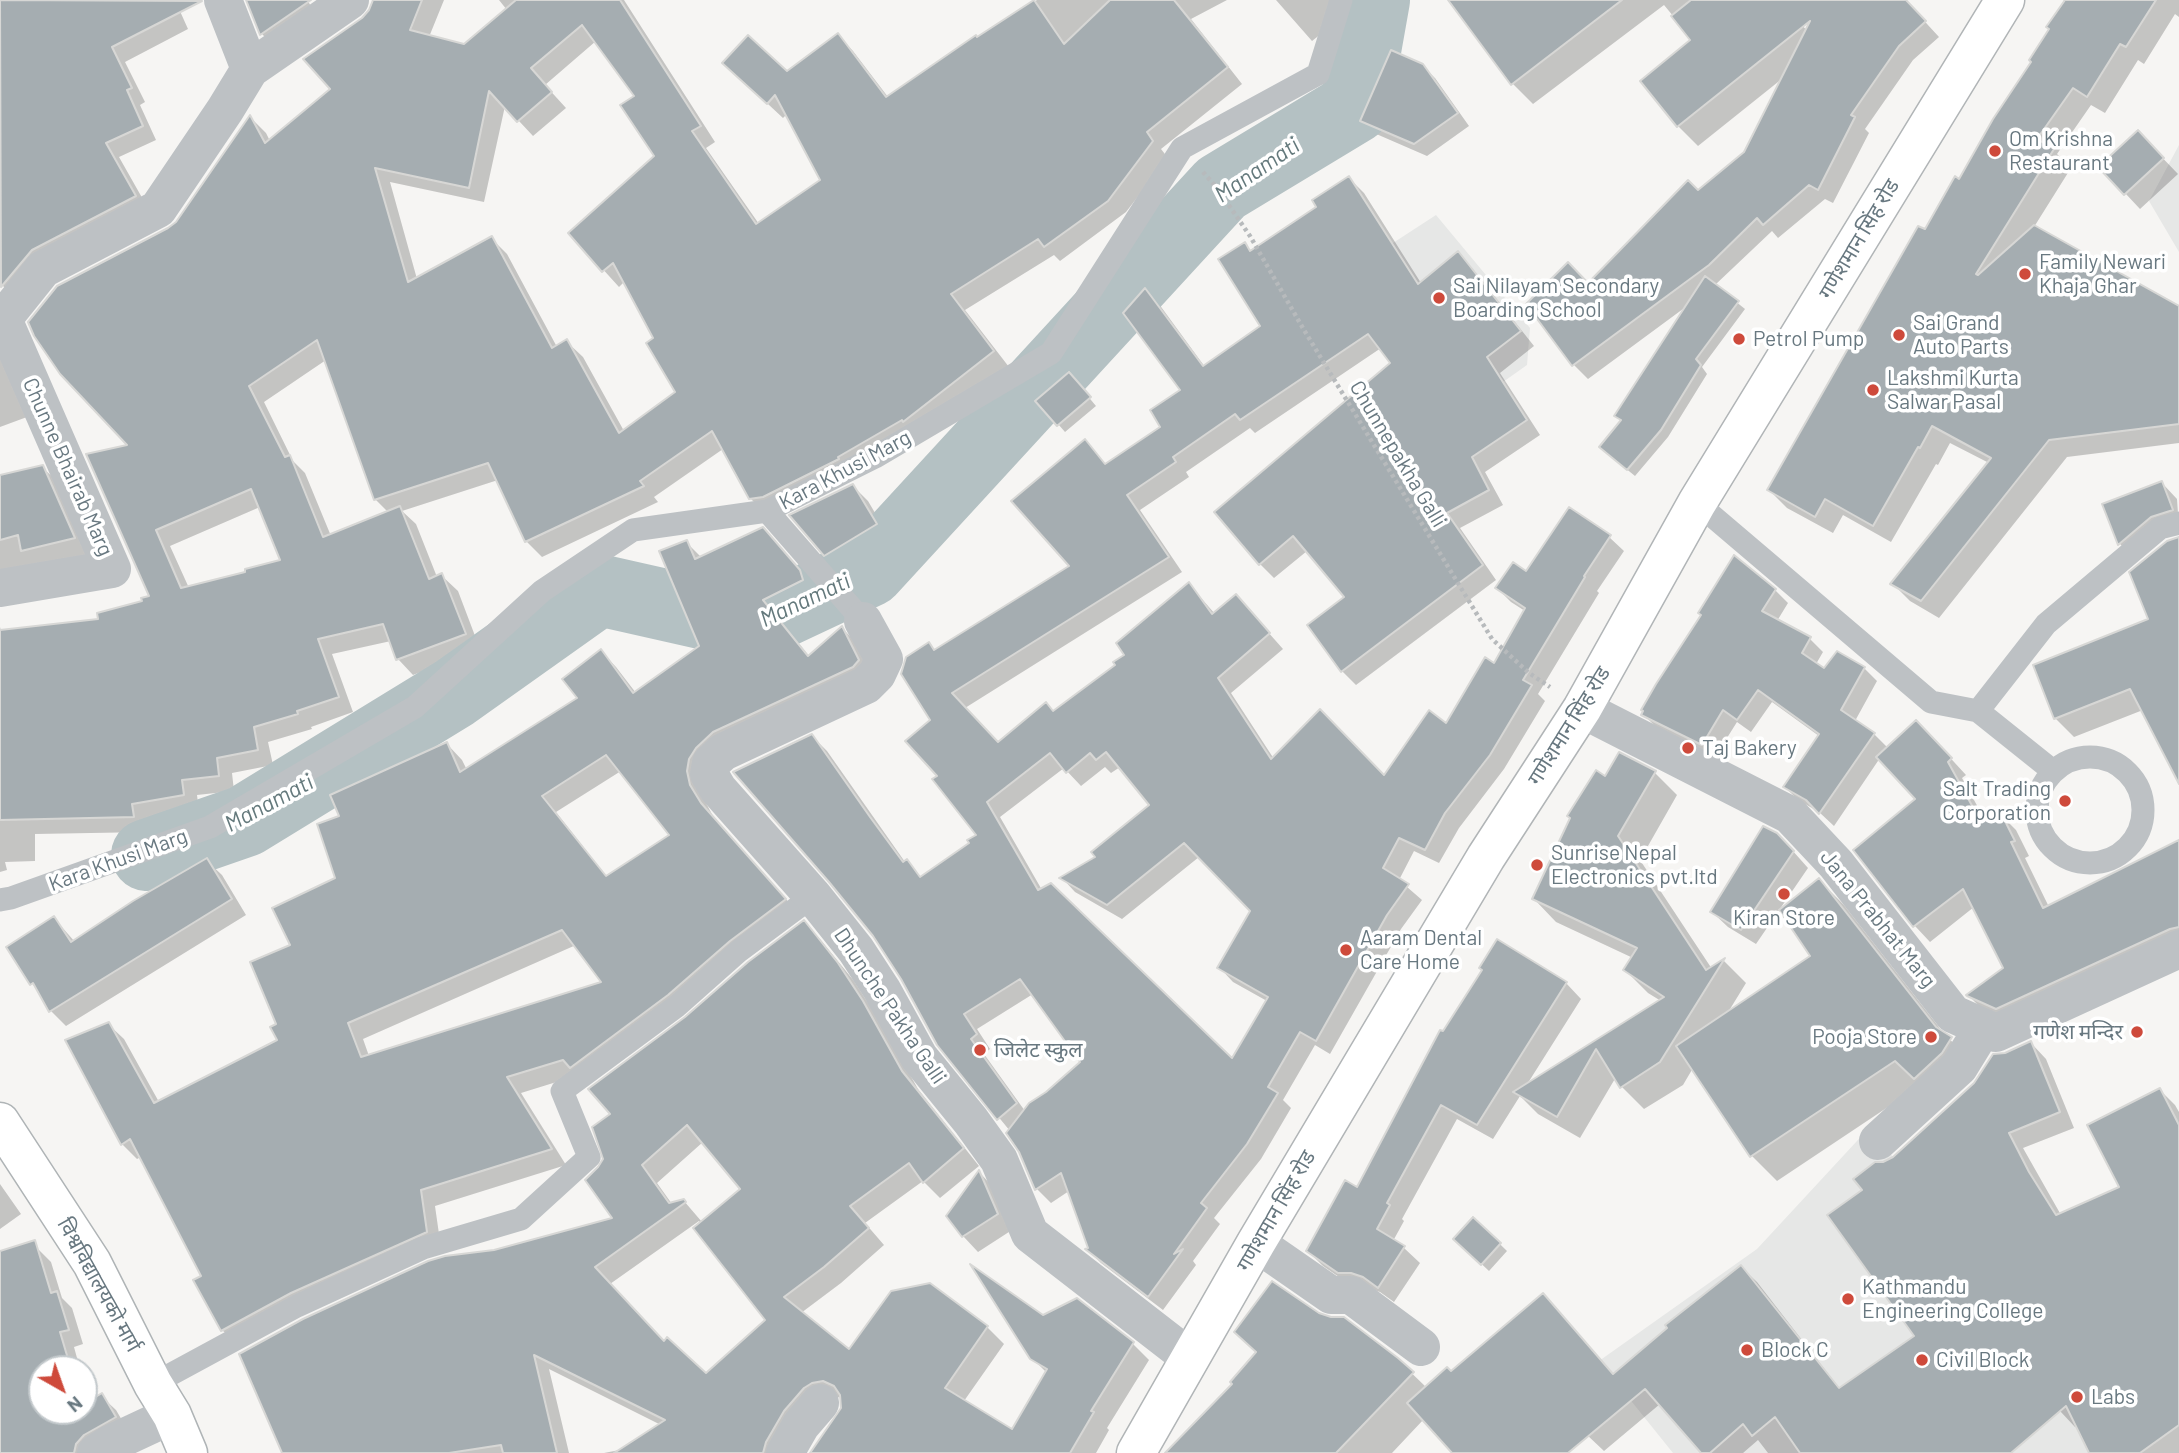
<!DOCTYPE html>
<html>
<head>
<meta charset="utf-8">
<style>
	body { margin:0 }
	#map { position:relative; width:2179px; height:1453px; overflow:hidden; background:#f6f5f3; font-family:Barlow,sans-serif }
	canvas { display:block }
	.north { position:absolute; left:28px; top:1355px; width:70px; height:70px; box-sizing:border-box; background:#fff; border:2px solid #c3c9cc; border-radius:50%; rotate:140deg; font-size:19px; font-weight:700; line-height:28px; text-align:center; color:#687880 }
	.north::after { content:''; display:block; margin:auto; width:24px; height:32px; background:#ce4a3b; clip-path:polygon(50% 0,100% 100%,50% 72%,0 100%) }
</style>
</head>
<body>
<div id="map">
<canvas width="2179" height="1453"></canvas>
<div class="north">N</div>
</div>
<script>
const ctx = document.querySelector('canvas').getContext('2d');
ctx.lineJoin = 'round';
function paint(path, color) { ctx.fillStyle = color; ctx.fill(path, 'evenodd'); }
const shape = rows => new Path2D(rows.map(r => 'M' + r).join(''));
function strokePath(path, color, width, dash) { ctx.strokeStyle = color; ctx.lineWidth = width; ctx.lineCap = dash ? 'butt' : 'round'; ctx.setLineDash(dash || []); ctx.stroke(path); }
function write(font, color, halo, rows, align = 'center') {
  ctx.font = font + ' Barlow,"Noto Sans Devanagari",sans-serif'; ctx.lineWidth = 7; ctx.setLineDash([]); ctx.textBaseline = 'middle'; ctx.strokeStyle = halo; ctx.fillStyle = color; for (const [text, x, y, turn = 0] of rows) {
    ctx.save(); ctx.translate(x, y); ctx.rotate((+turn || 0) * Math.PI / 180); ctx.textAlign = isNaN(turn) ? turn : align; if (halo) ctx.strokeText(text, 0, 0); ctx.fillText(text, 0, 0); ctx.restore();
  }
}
const built = shape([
	[2179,145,2179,252,2149,201],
	[1436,215,1530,328,1527,365,1455,416,1353,269],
	[1869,1128,2059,1358,2128,1453,1673,1453,1599,1361,1757,1249]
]);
const shadow = shape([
	[0,0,175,0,188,29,125,62,145,102,140,105,156,140,119,157,149,210,16,299,0,283],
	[248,0,307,0,319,18,276,48,262,34],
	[376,0,444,0,429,37,464,46,507,10,499,0,624,0,715,142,706,148,759,224,822,180,787,114,783,118,740,78,787,73,838,35,853,51,888,97,1037,0,1227,0,1191,19,1242,84,1161,149,1168,158,1126,212,1060,261,1054,255,965,310,1009,367,766,514,750,498,723,449,654,497,658,502,542,557,526,541,498,480,402,511,416,524,437,577,442,576,458,591,480,649,413,675,398,659,391,641,332,654,353,712,311,727,312,729,268,742,273,765,232,773,234,791,197,795,199,811,146,820,148,832,35,834,35,861,5,862,7,870,0,872,0,627,1,631,101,620,144,603,152,597,130,446,170,229,177,222,251,118,266,133,270,141,332,89,364,19],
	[596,41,636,96,656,157,570,233,619,287,625,281,656,339,677,392,624,431,583,357,567,342,557,347,507,254,491,238,417,279,390,182,484,202,505,106,533,136,566,108,545,85],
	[326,360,375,499,389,513,331,536,305,473,293,461,264,402],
	[260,507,282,562,247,573,189,588,170,546],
	[1276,0,1329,0,1341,18,1312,41],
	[1450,0,1782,0,1807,31,1823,0,1905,0,1939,37,1913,60,1865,129,1869,133,1833,203,1825,199,1778,238,1772,231,1715,285,1745,309,1702,367,1707,374,1668,437,1635,476,1608,454,1622,421,1616,416,1687,306,1588,379,1574,365,1529,304,1589,285,1745,153,1783,78,1698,146,1678,126,1693,40,1664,5,1533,104,1513,84],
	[2064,0,2179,0,2179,17,2175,14,2144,64,2138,60,2105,113,2091,105,2057,154,2071,168,2034,227,2179,313,2179,443,2067,457,1939,618,1910,601,1893,584,1989,463,1950,443,1938,465,1936,464,1891,542,1843,515,1833,533,1787,508,1769,490,1925,232,1960,181,2033,62],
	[1422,65,1435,78,1469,126,1427,156,1374,133,1362,121],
	[2153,148,2178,174,2140,209,2125,193],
	[1349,178,1364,193,1421,283,1457,254,1472,268,1534,346,1500,373,1540,435,1485,472,1503,505,1460,528,1496,580,1356,685,1342,671,1347,598,1307,551,1274,578,1260,564,1393,364,1381,348,1255,433,1250,428,1186,472,1189,477,1140,510,1182,572,965,708,998,744,1054,712,1117,665,1189,584,1215,614,1236,596,1283,649,1231,693,1274,759,1385,777,1447,725,1495,665,1525,611,1511,602,1497,588,1609,537,1624,551,1597,591,1599,593,1538,694,1545,701,1504,769,1459,828,1439,863,1414,851,1399,880,1422,900,1401,929,1330,1054,1315,1045,1283,1100,1291,1108,1261,1159,1214,1218,1220,1224,1193,1261,1196,1265,1163,1310,1101,1263,1088,1250,1090,1249,1069,1191,1051,1203,1037,1189,1010,1131,939,1044,812,736,827,751,905,862,922,878,972,843,978,836,940,776,933,720,929,645,936,651,1071,566,1085,442,1106,465,1163,427,1183,391,1145,290,1159,304,1205,367,1262,327,1245,244,1252,252,1318,207],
	[1105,767,1111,773,1120,767,1152,806,1098,857,1062,878,1075,892,1122,919,1199,857,1252,910,1219,967,1233,982,1267,1001,1233,1061,1042,890,1000,817,1064,768,1081,786],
	[1033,994,1083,1062,1025,1111,984,1054,990,1049,977,1029],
	[0,352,27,417,0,427],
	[1076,382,1096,406,1065,432,1038,401],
	[42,467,58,482,89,554,0,575,0,477],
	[2162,483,2177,499,2179,528,2135,559,2120,544,2104,505],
	[853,486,868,501,891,540,841,570,826,554],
	[2179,539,2179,781,2143,710,2074,737,2055,718,2035,666,2150,620],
	[686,542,702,558,778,545,815,587,818,596,777,616,809,656,842,628,857,643,874,676,729,747,705,801,714,818,800,915,579,1075,521,1093,566,1165,435,1206,441,1248,238,1345,222,1330,204,1277,141,1157,137,1159,122,1144,108,1024,124,1039,159,1102,279,1041,278,1025,292,946,337,879,342,817,447,744,462,760,467,770,580,699,601,651,616,667,636,693,701,647],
	[621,771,671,836,607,877,556,812],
	[576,945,604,983,369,1056,363,1039],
	[1775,590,1788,603,1777,621,1810,639,1823,652,1816,664,1824,670,1864,668,1877,681,1855,721,1874,734,1888,748,1932,738,1966,775,1962,778,1986,822,2001,815,2016,830,2029,856,2025,858,2049,907,2179,842,2179,947,2012,1024,1984,1011,1968,995,2005,969,1974,907,1930,942,1915,926,1855,850,1917,799,1880,758,1834,826,1819,812,1798,800,1785,787,1819,736,1772,702,1751,732,1737,722,1715,757,1657,728,1643,714],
	[1655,773,1677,795,1640,860,1712,969,1724,961,1746,983,1727,1014,1812,956,1819,880,1844,905,1946,1036,1976,1064,1921,1085,1777,1181,1752,1156,1693,1068,1683,1085,1644,1109,1622,1087,1616,1077,1580,1138,1538,1114,1520,1096,1493,1139,1457,1119,1402,1219,1404,1221,1393,1241,1404,1248,1420,1263,1394,1302,1380,1292,1368,1288,1355,1288,1323,1266,1308,1251,1358,1189,1441,1032,1566,983,1581,999,1526,1086,1661,1001,1648,993,1625,970,1633,958,1556,922,1534,899,1606,778],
	[1792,850,1808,868,1756,944,1728,927,1712,912],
	[206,860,222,875,246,915,66,1026,51,1011,8,948,54,918,75,942],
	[804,922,820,939,854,981,879,1020,918,1089,979,1166,940,1198,923,1181,865,1223,884,1245,841,1283,801,1313,849,1352,929,1285,987,1327,1004,1344,964,1401,1013,1431,1047,1373,1031,1357,1043,1317,1133,1344,1149,1360,1107,1428,1109,1430,1096,1453,812,1453,843,1408,843,1397,830,1398,785,1453,604,1453,685,1437,549,1369,569,1453,283,1453,494,1251,615,1219,605,1159,612,1114,687,1019],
	[703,1142,743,1189,702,1222,684,1201,672,1204,657,1183],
	[699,1221,767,1321,706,1376,664,1343,610,1284],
	[2031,1043,2046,1059,2074,1128,2023,1148,2061,1215,2121,1188,2160,1090,2175,1105,2179,1112,2179,1453,2091,1453,2077,1425,2075,1427,2060,1411,2041,1388,1948,1453,1768,1453,1758,1440,1743,1453,1704,1453,1660,1404,1604,1451,1586,1434,1565,1453,1454,1453,1424,1419,1392,1453,1192,1453,1234,1384,1257,1353,1236,1332,1318,1315,1397,1359,1427,1388,1451,1374,1614,1376,1741,1267,1757,1282,1840,1389,1917,1336,1865,1190,1884,1164,1894,1159,2006,1055],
	[980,1173,994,1188,1012,1230,978,1252,963,1236,948,1216],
	[0,1184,21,1214,0,1229],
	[1474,1219,1507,1251,1489,1271,1455,1239],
	[36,1247,51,1262,62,1298,72,1308,83,1344,74,1347,80,1369,42,1369,42,1411,84,1411,84,1382,90,1402,101,1396,116,1410,129,1432,95,1453,0,1453,0,1259]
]);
const river = shape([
	[147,855,245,821,454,693,599,590,754,625,869,571,1221,188,1355,107,1374,0]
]);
const building = shape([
	[0,0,202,1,112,47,132,88,127,90,143,126,106,143,136,196,32,250,1,287,0,0],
	[246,0,311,0,260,35,246,0],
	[373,0,422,0,410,30,464,44,516,0,620,0,701,126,692,131,756,224,820,180,775,95,767,104,722,63,748,35,787,71,838,33,886,97,976,35,977,37,1034,0,1064,44,1110,0,1174,0,1228,67,1147,132,1153,141,1108,201,1044,247,1038,239,951,294,994,351,903,422,902,420,838,457,839,459,763,497,749,499,712,431,640,481,644,486,525,542,488,463,374,500,317,340,249,386,285,457,290,455,323,537,400,506,429,579,442,573,466,634,396,660,383,624,318,639,339,697,297,711,298,714,254,727,258,750,217,758,219,776,182,780,184,795,132,804,134,817,0,820,0,630,98,619,97,613,142,601,141,598,149,596,86,454,127,445,60,374,34,336,28,322,57,286,168,228,176,222,250,115,265,143,330,89,303,59,362,18,369,10,373,0],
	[582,25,634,96,620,105,654,156,568,233,602,272,613,263,653,338,646,343,675,392,619,433,567,339,552,348,492,236,408,282,375,168,469,188,489,91,517,122,552,92,531,68,582,25],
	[251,489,280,560,245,569,245,572,181,588,156,530,251,489],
	[1448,0,1622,0,1511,85,1448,0],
	[1691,0,1906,0,1926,21,1899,46,1851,115,1855,117,1818,190,1809,185,1763,225,1757,218,1709,265,1572,366,1526,304,1568,262,1588,283,1688,180,1698,190,1744,152,1810,21,1677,127,1640,81,1690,40,1671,16,1691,0],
	[2065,0,2156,0,2126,47,2120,44,2087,97,2073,88,2037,139,2054,149,1976,274,1978,275,2034,225,2179,306,2179,424,2049,440,1921,601,1890,584,1991,458,1932,426,1920,448,1918,447,1873,526,1825,499,1815,517,1767,490,1918,226,1925,229,1955,176,1959,179,1993,119,2031,62,2029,60,2049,29,2046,27,2065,0],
	[1391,50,1423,64,1458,113,1414,144,1360,121,1391,50],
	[2138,130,2164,158,2124,195,2098,167,2138,130],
	[1349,176,1418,284,1458,251,1521,331,1487,357,1527,420,1472,457,1489,490,1447,513,1483,565,1341,672,1307,625,1344,597,1293,536,1259,565,1214,512,1390,363,1368,334,1240,420,1235,414,1173,457,1176,462,1127,495,1169,557,952,693,998,742,1046,702,1053,711,1115,665,1113,662,1124,655,1116,643,1189,582,1212,614,1236,594,1270,633,1218,678,1271,759,1320,709,1384,775,1429,710,1446,723,1485,657,1494,663,1525,608,1495,588,1513,562,1526,571,1569,507,1611,535,1584,576,1585,577,1523,680,1532,685,1490,755,1445,813,1425,850,1399,838,1383,868,1409,884,1387,915,1316,1041,1300,1032,1268,1087,1278,1093,1247,1144,1201,1203,1207,1208,1174,1254,1183,1249,1148,1297,1085,1249,1088,1248,1061,1173,1035,1190,1019,1152,1006,1133,1029,1103,1046,1092,1080,1062,1020,979,964,1014,977,1034,971,1039,1017,1103,997,1120,937,1045,901,979,873,936,829,882,733,772,812,734,870,817,903,862,907,859,920,877,969,843,967,840,976,835,932,779,937,776,905,741,930,720,901,674,906,657,929,642,934,650,1069,566,1011,501,1085,439,1105,464,1160,427,1150,410,1180,390,1123,313,1145,288,1203,366,1260,326,1218,259,1245,242,1250,251,1316,207,1312,200,1349,176],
	[1106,752,1149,805,1091,852,1095,857,1059,878,1107,905,1184,843,1250,911,1217,968,1268,997,1232,1058,1051,883,1038,890,987,802,1050,753,1066,773,1090,753,1096,760,1106,752],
	[1705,276,1739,301,1696,359,1701,365,1661,430,1627,470,1599,447,1621,420,1614,416,1705,276],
	[1069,372,1091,397,1057,426,1035,401,1069,372],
	[43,465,75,538,21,551,18,535,0,540,0,475,43,465],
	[2162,481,2173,510,2151,517,2118,545,2102,504,2162,481],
	[853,484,877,524,824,556,789,515,853,484],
	[763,527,800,570,803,580,763,600,808,656,842,626,859,660,853,667,713,732,696,748,689,759,687,771,690,785,701,803,786,899,730,941,668,995,570,1068,563,1060,507,1077,552,1149,421,1190,427,1232,291,1293,221,1331,193,1280,201,1276,130,1139,121,1145,65,1040,109,1022,154,1103,277,1040,270,1027,276,1024,250,962,290,945,272,908,335,878,317,824,339,816,330,795,447,742,460,772,577,698,562,679,601,649,633,693,699,646,659,551,687,540,695,559,763,527],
	[606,755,669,835,606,876,542,796,606,755],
	[562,930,601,982,361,1057,348,1023,562,930],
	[2179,537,2179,784,2130,689,2054,719,2033,665,2148,619,2129,572,2167,541,2179,537],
	[1734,555,1776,589,1762,611,1811,637,1802,653,1824,668,1837,651,1865,667,1841,710,1875,733,1819,814,1806,800,1783,787,1819,734,1758,690,1737,720,1723,710,1702,745,1641,715,1643,711,1641,710,1656,684,1701,615,1698,613,1734,555],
	[1916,720,1952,758,1948,762,1981,822,2001,813,2015,841,2011,842,2043,908,2179,840,2179,927,2170,929,1996,1009,1967,996,1966,995,2003,968,1963,889,1913,927,1853,850,1915,799,1876,757,1916,720],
	[1619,752,1656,771,1618,836,1706,970,1725,958,1660,1062,1620,1088,1596,1049,1557,1117,1513,1092,1664,997,1623,970,1637,948,1532,899,1570,818,1567,816,1596,770,1605,776,1619,752],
	[1763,826,1777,833,1794,851,1741,930,1710,912,1763,826],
	[207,858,232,899,49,1012,33,983,30,985,6,947,54,916,71,942,133,901,207,858],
	[1819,878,1936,1027,1952,1037,1942,1053,1914,1079,1895,1061,1750,1157,1676,1046,1810,956,1779,910,1819,878],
	[804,920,838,963,863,1001,902,1071,964,1148,923,1183,909,1163,850,1206,869,1228,824,1267,784,1297,849,1349,891,1291,930,1283,988,1326,945,1388,1012,1429,1047,1369,1030,1359,970,1264,1043,1315,1077,1298,1134,1342,1091,1411,1094,1412,1070,1453,810,1453,841,1408,840,1395,834,1386,823,1381,812,1383,804,1388,784,1411,766,1442,763,1453,614,1453,665,1420,534,1355,557,1453,503,1453,501,1445,449,1453,282,1453,239,1354,303,1319,428,1261,445,1256,494,1250,612,1218,585,1180,598,1167,603,1159,592,1127,610,1114,588,1089,685,1017,748,962,804,920],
	[687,1125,740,1189,693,1228,765,1320,706,1373,667,1337,664,1341,595,1267,686,1202,684,1199,669,1203,642,1165,687,1125],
	[1497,939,1567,982,1477,1125,1441,1105,1387,1203,1390,1205,1377,1229,1405,1246,1378,1288,1363,1277,1351,1273,1338,1273,1306,1251,1345,1180,1357,1187,1440,1030,1443,1031,1482,970,1479,968,1497,939],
	[2031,1041,2060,1112,2009,1133,2029,1172,2056,1215,2119,1187,2087,1125,2160,1088,2179,1125,2179,1425,2140,1453,2089,1453,2066,1406,2011,1453,1800,1453,1775,1417,1752,1436,1743,1424,1710,1453,1701,1453,1645,1389,1568,1453,1452,1453,1407,1403,1447,1367,1451,1371,1543,1293,1613,1374,1667,1328,1665,1325,1741,1265,1839,1388,1914,1336,1827,1215,1862,1190,1853,1179,1875,1162,1883,1162,1893,1157,1974,1083,1993,1054,2005,1053,2031,1041],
	[979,1170,998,1214,962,1237,946,1216,979,1170],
	[1473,1217,1501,1243,1481,1265,1453,1239,1473,1217],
	[35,1240,51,1293,57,1291,69,1330,60,1332,71,1369,42,1369,42,1411,84,1411,84,1404,102,1393,116,1417,84,1435,76,1444,74,1453,0,1453,0,1251,35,1240],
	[1272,1281,1319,1313,1331,1317,1344,1317,1398,1358,1414,1372,1336,1453,1165,1453,1232,1384,1230,1382,1256,1352,1234,1332,1272,1281]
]);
const path = shape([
	[1203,172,1217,188,1250,236,1304,330,1492,639,1529,673,1550,687]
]);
const service = shape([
	[1697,503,1931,702,1978,711,2046,624,2160,528,2179,523],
	[767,511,863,621],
	[1978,711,2053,771],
	'2037 810a53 53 0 1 1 106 0a53 53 0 1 1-106 0Z',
	[0,900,11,898,210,827,415,707,542,591,633,530,767,511,875,457,1051,353,1182,148,1318,74,1341,0],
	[153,1384,297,1306,423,1248,521,1219,589,1157,562,1091,677,1006,739,951,813,896]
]);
const minor = shape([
	[223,0,250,69],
	[0,588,112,569,3,319,43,269,158,209,225,110,250,69,350,0],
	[863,621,884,659,877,674,866,685,723,752,711,763,709,774,718,789,813,896,856,950,882,990,919,1057,971,1121,999,1160,1030,1234,1190,1358],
	[1582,709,1790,815,1836,864,1953,1014,1996,1033,2179,949],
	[1878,1141,1959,1067,1983,1028],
	[1256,1243,1331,1295,1351,1295,1421,1347],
	[96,1453,110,1444,172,1415],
	[785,1453,801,1425,820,1403]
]);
const primary = shape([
	[0,1122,92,1263,153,1384,172,1415,188,1453]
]);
const trunk = shape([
	[1136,1453,1256,1243,1486,857,1582,709,1697,503,2005,0]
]);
const markers = [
	[1995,151,7,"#ce4a3b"],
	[2025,274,7,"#ce4a3b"],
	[1439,298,7,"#ce4a3b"],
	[1899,335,7,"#ce4a3b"],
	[1739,339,7,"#ce4a3b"],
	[1873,390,7,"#ce4a3b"],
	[1688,748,7,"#ce4a3b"],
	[2065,801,7,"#ce4a3b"],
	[1537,865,7,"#ce4a3b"],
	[1784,894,7,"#ce4a3b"],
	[1346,950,7,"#ce4a3b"],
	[2137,1032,7,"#ce4a3b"],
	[1931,1037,7,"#ce4a3b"],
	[980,1050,7,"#ce4a3b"],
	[1848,1299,7,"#ce4a3b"],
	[1747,1350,7,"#ce4a3b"],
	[1922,1360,7,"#ce4a3b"],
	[2077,1397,7,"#ce4a3b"]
];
const poiNames = [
	["Om Krishna",2009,139],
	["Restaurant",2009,163],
	["Family Newari",2039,262],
	["Khaja Ghar",2039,286],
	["Sai Nilayam Secondary",1453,286],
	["Boarding School",1453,310],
	["Sai Grand",1913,323],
	["Auto Parts",1913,347],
	["Petrol Pump",1753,339],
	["Lakshmi Kurta",1887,378],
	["Salwar Pasal",1887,402],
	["Taj Bakery",1702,748],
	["Salt Trading",2051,789,"right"],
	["Corporation",2051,813,"right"],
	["Sunrise Nepal",1551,853],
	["Electronics pvt.ltd",1551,877],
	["Kiran Store",1784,918,"center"],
	["Aaram Dental",1360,938],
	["Care Home",1360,962],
	["गणेश मन्दिर",2123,1032,"right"],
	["Pooja Store",1917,1037,"right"],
	["जिलेट स्कुल",994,1050],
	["Kathmandu",1862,1287],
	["Engineering College",1862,1311],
	["Block C",1761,1350],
	["Civil Block",1936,1360],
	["Labs",2091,1397]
];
const streetNames = [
	["गणेशमान सिंह रोड",1859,239,-59],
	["Chunnepakha Galli",1398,454,59],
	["Chunne Bhairab Marg",68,467,66],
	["Kara Khusi Marg",845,470,-28],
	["गणेशमान सिंह रोड",1569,726,-58],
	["Kara Khusi Marg",118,860,-20],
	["Jana Prabhat Marg",1878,919,51],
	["Dhunche Pakha Galli",890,1006,56],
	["गणेशमान सिंह रोड",1276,1211,-60],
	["विश्वविद्यालयको मार्ग",99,1285,61]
];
const waterNames = [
	["Manamati",1257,170,-34],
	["Manamati",805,600,-25],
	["Manamati",269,803,-28]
];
paint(built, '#e6e7e6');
paint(shadow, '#0003');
strokePath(river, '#b4c1c3', 72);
paint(building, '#a5adb1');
strokePath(building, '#d7d7d5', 2);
strokePath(primary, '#afb4b6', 41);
strokePath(trunk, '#b1b5b7', 41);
strokePath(path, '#b7babc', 4.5, [3.5, 3.5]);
strokePath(service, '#bdc1c4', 23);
strokePath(minor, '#bdc1c4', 38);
strokePath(primary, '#fff', 38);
strokePath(trunk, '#fff', 38);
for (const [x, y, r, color] of markers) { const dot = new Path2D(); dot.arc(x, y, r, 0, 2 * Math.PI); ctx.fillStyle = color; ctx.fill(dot); strokePath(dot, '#fff', 2.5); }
write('21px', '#687880', '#fff', poiNames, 'left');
write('21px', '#687880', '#fff', streetNames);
write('italic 23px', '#64797c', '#fff', waterNames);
</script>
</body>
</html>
